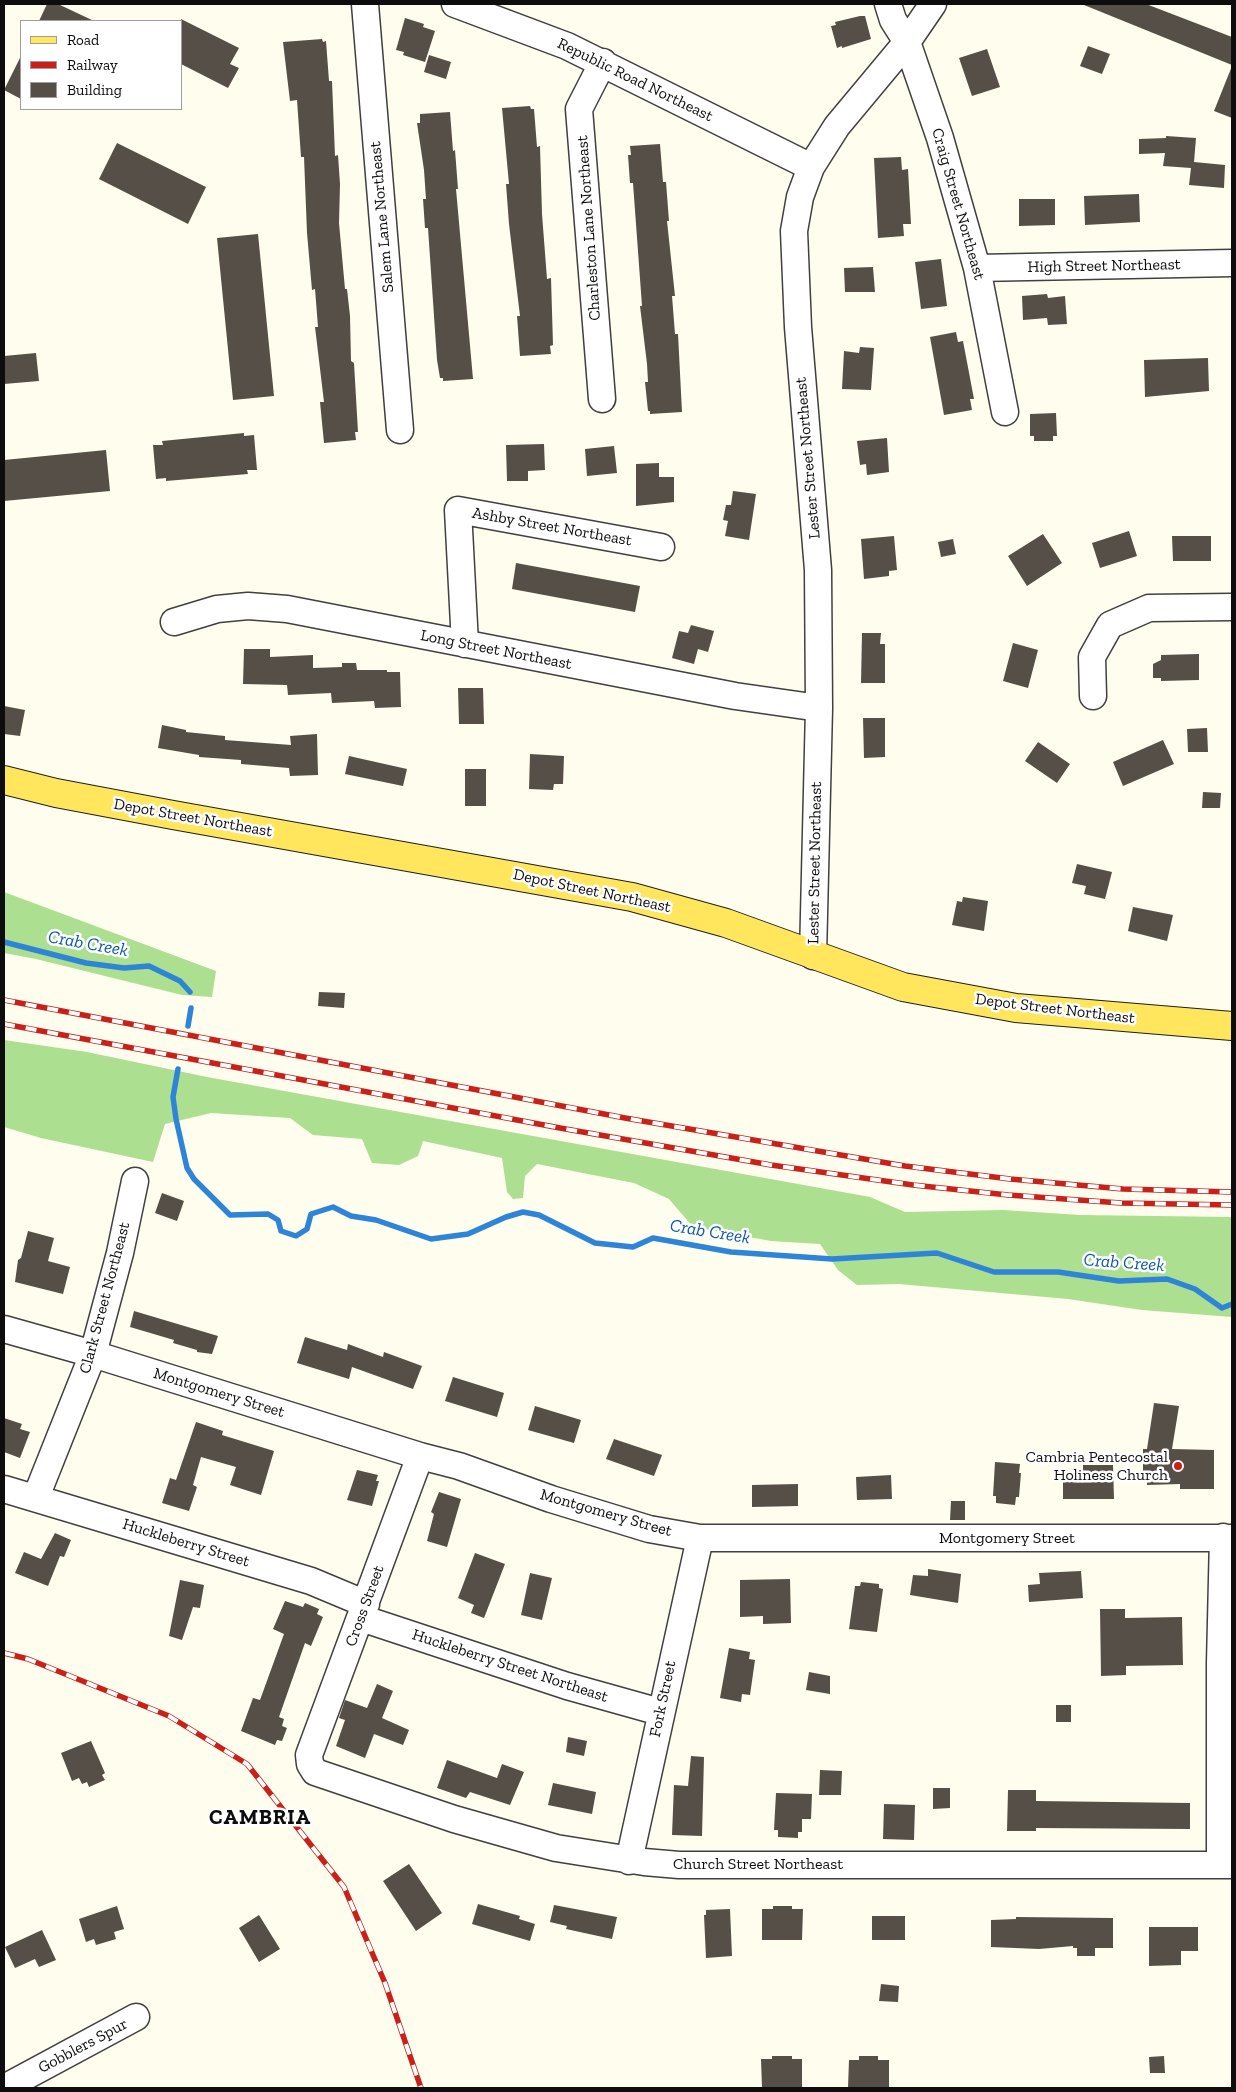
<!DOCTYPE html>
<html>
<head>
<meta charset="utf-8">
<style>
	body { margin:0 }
	#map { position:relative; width:1236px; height:2092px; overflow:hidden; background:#fffded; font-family:"Zilla Slab",serif }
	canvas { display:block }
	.frame { position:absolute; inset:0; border:5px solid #0d0d0d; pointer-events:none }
	.legend { position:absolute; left:20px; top:20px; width:162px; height:90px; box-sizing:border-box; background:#fff; border:1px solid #9e9e9e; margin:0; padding:6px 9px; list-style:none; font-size:15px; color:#0d0d0d }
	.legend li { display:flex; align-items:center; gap:10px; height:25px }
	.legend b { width:25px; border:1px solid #9e9e9e }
</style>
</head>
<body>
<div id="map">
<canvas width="1236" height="2092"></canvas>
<div class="frame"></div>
<ul class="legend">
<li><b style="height:6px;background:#ffe65d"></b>Road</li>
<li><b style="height:6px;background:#c8201a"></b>Railway</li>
<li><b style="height:14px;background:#564f48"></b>Building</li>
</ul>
</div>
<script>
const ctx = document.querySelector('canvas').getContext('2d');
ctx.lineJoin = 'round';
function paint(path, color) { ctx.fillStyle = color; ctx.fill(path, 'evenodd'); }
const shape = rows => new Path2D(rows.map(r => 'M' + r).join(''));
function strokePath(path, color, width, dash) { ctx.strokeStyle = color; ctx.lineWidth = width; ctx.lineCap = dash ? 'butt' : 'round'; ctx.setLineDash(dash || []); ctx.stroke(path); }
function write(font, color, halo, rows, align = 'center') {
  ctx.font = font + ' "Zilla Slab",serif'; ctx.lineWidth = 5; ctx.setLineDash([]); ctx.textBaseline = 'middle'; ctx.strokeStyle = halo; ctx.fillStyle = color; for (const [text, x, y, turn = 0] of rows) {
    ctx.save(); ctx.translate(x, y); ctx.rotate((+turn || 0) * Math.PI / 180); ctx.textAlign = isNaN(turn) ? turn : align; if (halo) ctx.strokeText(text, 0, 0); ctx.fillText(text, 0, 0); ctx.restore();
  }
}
const forest = shape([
	[4,892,216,971,212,997,182,995,36,959,4,953],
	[4,1040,87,1052,207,1077,870,1197,905,1212,1003,1210,1080,1215,1232,1217,1232,1317,1142,1310,1068,1299,899,1284,857,1285,838,1270,820,1244,771,1241,693,1227,669,1199,634,1183,537,1164,525,1176,523,1198,513,1199,507,1192,502,1158,423,1141,418,1156,399,1165,372,1163,362,1139,313,1135,290,1118,211,1113,165,1124,153,1162,41,1138,4,1127]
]);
const stream = shape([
	[4,942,86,963,124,968,149,966,180,981,190,992],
	[188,1026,191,1008],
	[178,1069,173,1097,176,1119,187,1168,194,1179,230,1215,268,1214,278,1220,281,1231,296,1236,307,1229,311,1214,333,1207,351,1216,376,1220,431,1239,468,1234,506,1217,523,1212,539,1215,595,1243,633,1247,653,1238,731,1252,832,1259,937,1253,994,1272,1058,1272,1119,1281,1167,1279,1195,1289,1222,1308,1232,1304]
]);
const building = shape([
	[47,4,58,4,94,21,39,21],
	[1146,4,1232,37,1232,65,1084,5],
	[860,16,865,16,871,39,842,48,842,46,837,48,831,26,836,25,835,22],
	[405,18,424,24,423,27,435,31,425,62,403,55,404,52,396,50],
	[181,19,239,48,230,64,239,68,228,88,181,64],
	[322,39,323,42,326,41,329,81,332,81,335,156,338,155,340,184,339,223,345,289,347,289,350,316,351,361,354,363,358,432,355,432,356,440,324,443,320,402,324,402,315,327,318,327,315,289,312,290,307,233,304,157,301,157,297,100,290,101,283,42],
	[1088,46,1110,54,1102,74,1080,66],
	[987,49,1000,87,972,96,959,58],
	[429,55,451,62,446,79,424,72],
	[21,56,21,99,4,90],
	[1232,66,1232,118,1214,111],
	[530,106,531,109,534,109,537,147,540,146,542,214,547,279,551,278,553,345,550,346,551,354,520,356,517,316,520,316,509,224,506,184,509,184,502,108],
	[450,112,453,151,455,150,458,189,456,189,473,379,443,381,443,378,440,378,437,360,428,228,425,228,423,199,426,199,424,170,417,123,420,123,420,114],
	[1166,136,1196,138,1194,162,1225,165,1224,188,1189,185,1191,168,1163,166,1165,153,1139,154,1139,139,1166,138],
	[117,143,206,187,188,224,99,179],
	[660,144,663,182,666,182,669,221,667,221,675,296,672,296,675,334,678,334,682,412,650,414,650,411,648,411,645,382,648,382,647,364,640,306,642,306,633,183,630,183,628,155,631,155,630,146],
	[901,157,902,170,908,169,911,224,903,224,904,236,878,238,874,158],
	[1139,194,1140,222,1085,225,1084,196],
	[1019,199,1055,199,1055,225,1019,226],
	[258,234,274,396,233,400,217,238],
	[941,259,947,306,921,309,915,262],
	[873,267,875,292,845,292,844,268],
	[1047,294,1048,298,1065,296,1067,324,1048,325,1047,318,1023,320,1022,296],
	[956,332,958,342,963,341,974,399,970,399,972,410,944,415,930,337],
	[860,347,874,348,871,390,842,389,844,351,859,353],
	[36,353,39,381,4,384,4,356],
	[1208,358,1209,391,1145,397,1144,360],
	[1056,413,1057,436,1053,436,1053,441,1034,441,1034,436,1030,436,1030,414],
	[244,433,244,436,254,435,257,470,247,470,248,474,166,481,166,478,156,479,153,445,163,445,162,441],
	[887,438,889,472,867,475,866,464,860,465,857,441],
	[544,444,545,470,528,471,528,481,507,481,506,445],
	[614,446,617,473,587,476,585,449],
	[106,450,110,491,4,501,4,460],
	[659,463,659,477,674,477,674,502,636,506,636,464],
	[733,491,756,494,749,540,725,536,728,521,723,520,726,505,731,505],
	[1129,531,1137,556,1100,568,1092,543],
	[1043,534,1062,563,1027,586,1008,556],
	[894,536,897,570,889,571,889,576,864,579,861,539],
	[1172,536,1211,536,1211,561,1173,561],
	[953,539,956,554,941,557,938,542],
	[516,563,640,586,635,612,512,589],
	[691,625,714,631,708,652,698,649,694,664,672,658,679,631,688,633],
	[862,633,881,633,880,644,885,644,885,683,861,683],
	[1013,643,1038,650,1028,688,1003,681],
	[244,649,270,649,270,657,313,655,313,668,342,667,342,663,356,663,357,670,387,670,387,672,400,672,401,707,375,708,374,701,332,703,331,693,288,695,287,685,243,684],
	[1199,654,1199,680,1161,681,1161,678,1153,678,1153,664,1161,660,1161,655],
	[458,688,483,688,484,724,459,724],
	[4,706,25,710,20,736,4,734],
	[863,718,885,718,885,757,864,758],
	[162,725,186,730,186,732,225,736,225,740,291,745,290,736,317,734,318,775,290,776,289,768,241,764,241,760,199,757,199,755,158,748],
	[1207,728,1208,752,1188,752,1187,729],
	[1163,740,1174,764,1123,786,1113,762],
	[1038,742,1070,764,1057,783,1025,761],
	[530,754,564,756,563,784,554,784,553,790,529,789],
	[349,756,407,769,403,786,345,774],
	[465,769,486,769,486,806,465,806],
	[1203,792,1221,793,1220,808,1202,808],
	[1077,864,1112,872,1105,899,1084,894,1086,886,1072,883],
	[963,897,988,901,984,931,952,925,957,901,962,902],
	[1133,907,1173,915,1167,941,1128,931],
	[319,992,345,993,344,1008,318,1006],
	[162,1193,184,1201,177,1221,155,1213],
	[28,1231,54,1238,48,1261,70,1267,63,1294,15,1282,18,1260,21,1258],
	[134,1311,218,1336,212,1354,197,1352,197,1350,173,1343,174,1340,130,1327],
	[305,1337,347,1350,348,1344,383,1357,384,1352,422,1366,413,1389,352,1367,349,1379,297,1363],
	[453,1377,504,1393,497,1417,445,1401],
	[1154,1403,1179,1406,1172,1449,1214,1450,1214,1489,1180,1489,1180,1484,1147,1485,1147,1481,1143,1481,1143,1449,1147,1449],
	[535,1406,581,1420,574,1443,528,1430],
	[4,1418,22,1424,20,1429,30,1432,20,1458,4,1452],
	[196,1422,223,1431,222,1435,274,1451,261,1495,230,1485,236,1467,201,1457,193,1485,197,1487,189,1511,162,1503,170,1478,176,1480],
	[614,1439,662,1455,654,1476,606,1459],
	[995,1462,1020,1464,1019,1473,1021,1473,1019,1497,1016,1497,1015,1505,996,1503,996,1496,993,1496],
	[1083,1465,1113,1465,1114,1499,1063,1499,1063,1472,1083,1472],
	[357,1470,378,1475,376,1481,379,1481,372,1506,347,1500],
	[891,1475,892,1499,857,1500,856,1477],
	[798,1484,798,1506,752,1507,752,1485],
	[439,1492,461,1499,447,1547,427,1541,434,1514,431,1512],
	[951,1501,965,1501,965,1520,950,1520],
	[55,1533,71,1540,64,1557,60,1556,48,1586,15,1573,24,1552,41,1559],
	[475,1553,505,1564,484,1618,471,1613,474,1605,458,1598],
	[928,1569,961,1574,958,1603,910,1595,913,1575,928,1576],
	[1081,1571,1083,1598,1029,1602,1028,1585,1040,1584,1039,1573],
	[530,1573,552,1578,542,1620,521,1615],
	[790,1579,791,1623,763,1624,763,1616,740,1617,740,1580],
	[180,1580,204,1585,200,1608,193,1607,182,1640,169,1636],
	[861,1582,879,1584,879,1588,883,1589,877,1632,849,1629,855,1586,860,1586],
	[285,1601,303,1607,305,1603,319,1609,317,1614,323,1617,311,1646,305,1643,279,1717,284,1719,282,1726,287,1728,282,1741,277,1740,275,1745,241,1731,253,1698,260,1700,284,1634,273,1629],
	[1100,1609,1125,1609,1125,1618,1182,1617,1183,1665,1126,1666,1126,1675,1101,1676],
	[729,1648,750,1652,749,1659,755,1660,750,1695,742,1694,741,1702,720,1698],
	[809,1672,830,1676,830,1694,806,1690],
	[377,1684,393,1691,382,1718,409,1730,403,1745,374,1734,365,1758,336,1746,345,1720,339,1718,345,1700,367,1708],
	[1056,1705,1071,1705,1071,1722,1056,1722],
	[568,1737,587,1741,584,1756,566,1752],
	[91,1741,105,1773,102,1775,105,1780,89,1787,87,1782,82,1784,79,1778,72,1781,61,1753],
	[691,1756,704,1757,702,1836,672,1835,674,1785,688,1786],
	[447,1760,497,1778,502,1764,524,1772,510,1805,470,1792,466,1798,437,1788],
	[820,1770,842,1771,841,1795,819,1795],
	[553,1783,596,1792,592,1814,548,1805],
	[933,1788,950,1788,950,1808,933,1809],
	[1008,1790,1036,1790,1036,1801,1190,1803,1190,1829,1036,1828,1036,1831,1007,1831],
	[776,1793,812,1794,811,1819,802,1819,802,1832,798,1832,798,1838,778,1837,778,1830,774,1830],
	[884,1804,915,1805,914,1840,883,1839],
	[409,1864,442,1913,416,1931,383,1881],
	[478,1904,520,1916,519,1919,535,1924,530,1941,472,1924],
	[554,1905,617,1917,612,1939,566,1929,567,1926,550,1922],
	[117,1906,124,1929,114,1932,116,1939,96,1945,94,1939,86,1942,79,1919],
	[773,1906,792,1906,792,1909,803,1909,802,1940,762,1940,762,1909,773,1909],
	[730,1909,732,1956,706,1958,704,1915,706,1915,706,1910],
	[259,1915,280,1949,259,1962,239,1928],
	[872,1916,905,1916,905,1940,872,1940],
	[1016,1917,1113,1918,1113,1948,1095,1948,1095,1956,1077,1956,1077,1948,1073,1948,1073,1946,1039,1949,991,1947,991,1920,1016,1919],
	[1149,1927,1198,1927,1198,1951,1181,1951,1181,1965,1149,1966],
	[42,1930,56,1960,39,1967,35,1959,15,1968,5,1947],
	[881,1984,899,1986,898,2002,879,2001],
	[772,2056,792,2056,792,2059,802,2059,802,2088,762,2088,761,2059,772,2059],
	[859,2056,878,2056,878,2060,889,2060,889,2088,848,2088,849,2060,859,2060],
	[1164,2056,1165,2073,1150,2073,1149,2057]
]);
const minor = shape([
	[365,4,400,430],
	[455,4,567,46,811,167],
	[888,4,893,20,907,42,940,138,977,268,1005,412],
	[977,268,1232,263],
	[602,399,579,109,603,62],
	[174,622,217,609,248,606,287,609,735,696,819,708],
	[465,644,458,510,661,547],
	[1093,696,1092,657,1110,625,1149,608,1232,607],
	[813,956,819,708,818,570,798,327,794,231,800,197,811,167,837,126,907,42,933,4],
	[4,1329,93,1354,420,1456,459,1466,551,1499,649,1529,700,1538,1232,1538],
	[420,1456,309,1755,310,1764,315,1772,454,1819,556,1848,644,1862,679,1865,1232,1865],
	[4,1489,311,1581,366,1604],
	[36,1497,93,1354,120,1253,135,1181],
	[361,1618,567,1686,660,1712],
	[629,1861,700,1538],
	[1220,1865,1220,1663,1223,1537],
	[4,2088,136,2017]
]);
const major = shape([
	[4,780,56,793,173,815,632,897,726,923,903,987,1016,1008,1232,1026]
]);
const rail = shape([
	[4,1000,625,1118,905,1166,1010,1179,1123,1189,1232,1192],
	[4,1024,560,1128,771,1165,913,1185,1008,1195,1121,1203,1232,1205],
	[4,1653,28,1659,169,1716,247,1764,344,1887,385,1983,421,2088]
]);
const markers = [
	[1178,1466,5,"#c8201a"]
];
const streetNames = [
	["Republic Road Northeast",635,80,26],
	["Craig Street Northeast",958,204,74],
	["Salem Lane Northeast",382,217,-95],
	["Charleston Lane Northeast",589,228,-94],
	["High Street Northeast",1104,266,-1],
	["Lester Street Northeast",808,458,-95],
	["Ashby Street Northeast",552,527,10],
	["Long Street Northeast",496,650,11],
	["Depot Street Northeast",193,818,10],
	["Lester Street Northeast",815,863,-89],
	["Depot Street Northeast",592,891,12],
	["Depot Street Northeast",1055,1009,7],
	["Clark Street Northeast",105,1298,-75],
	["Montgomery Street",219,1393,17],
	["Montgomery Street",606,1513,16],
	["Montgomery Street",1007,1538],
	["Huckleberry Street",186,1543,17],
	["Cross Street",365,1606,-70],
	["Huckleberry Street Northeast",510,1666,18],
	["Fork Street",663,1699,-78],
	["Church Street Northeast",758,1864],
	["Gobblers Spur",83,2046,-28]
];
const poiNames = [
	["Cambria Pentecostal",1168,1457],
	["Holiness Church",1168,1475]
];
const waterNames = [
	["Crab Creek",88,944,10],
	["Crab Creek",710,1232,9],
	["Crab Creek",1124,1263,4]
];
const districtNames = [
	["CAMBRIA",260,1818]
];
paint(forest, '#addf91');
strokePath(stream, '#2e85d8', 5.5);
paint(building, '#564f48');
strokePath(minor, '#404040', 29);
strokePath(major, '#1e1e1e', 30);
strokePath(minor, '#fff', 26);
strokePath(major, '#ffe65d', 28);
strokePath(rail, '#c8201a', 5.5);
strokePath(rail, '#fff', 4, [11]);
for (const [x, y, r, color] of markers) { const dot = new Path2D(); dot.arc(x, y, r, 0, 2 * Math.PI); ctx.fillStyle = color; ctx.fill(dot); strokePath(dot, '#fff', 2); }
write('16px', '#0d0d0d', '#fff', streetNames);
write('16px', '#0d0d0d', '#fff', poiNames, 'right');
write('italic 18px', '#0c57a9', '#fff', waterNames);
ctx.letterSpacing = '1px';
write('bold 21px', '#0d0d0d', '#fff', districtNames);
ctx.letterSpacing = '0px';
</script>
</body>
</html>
